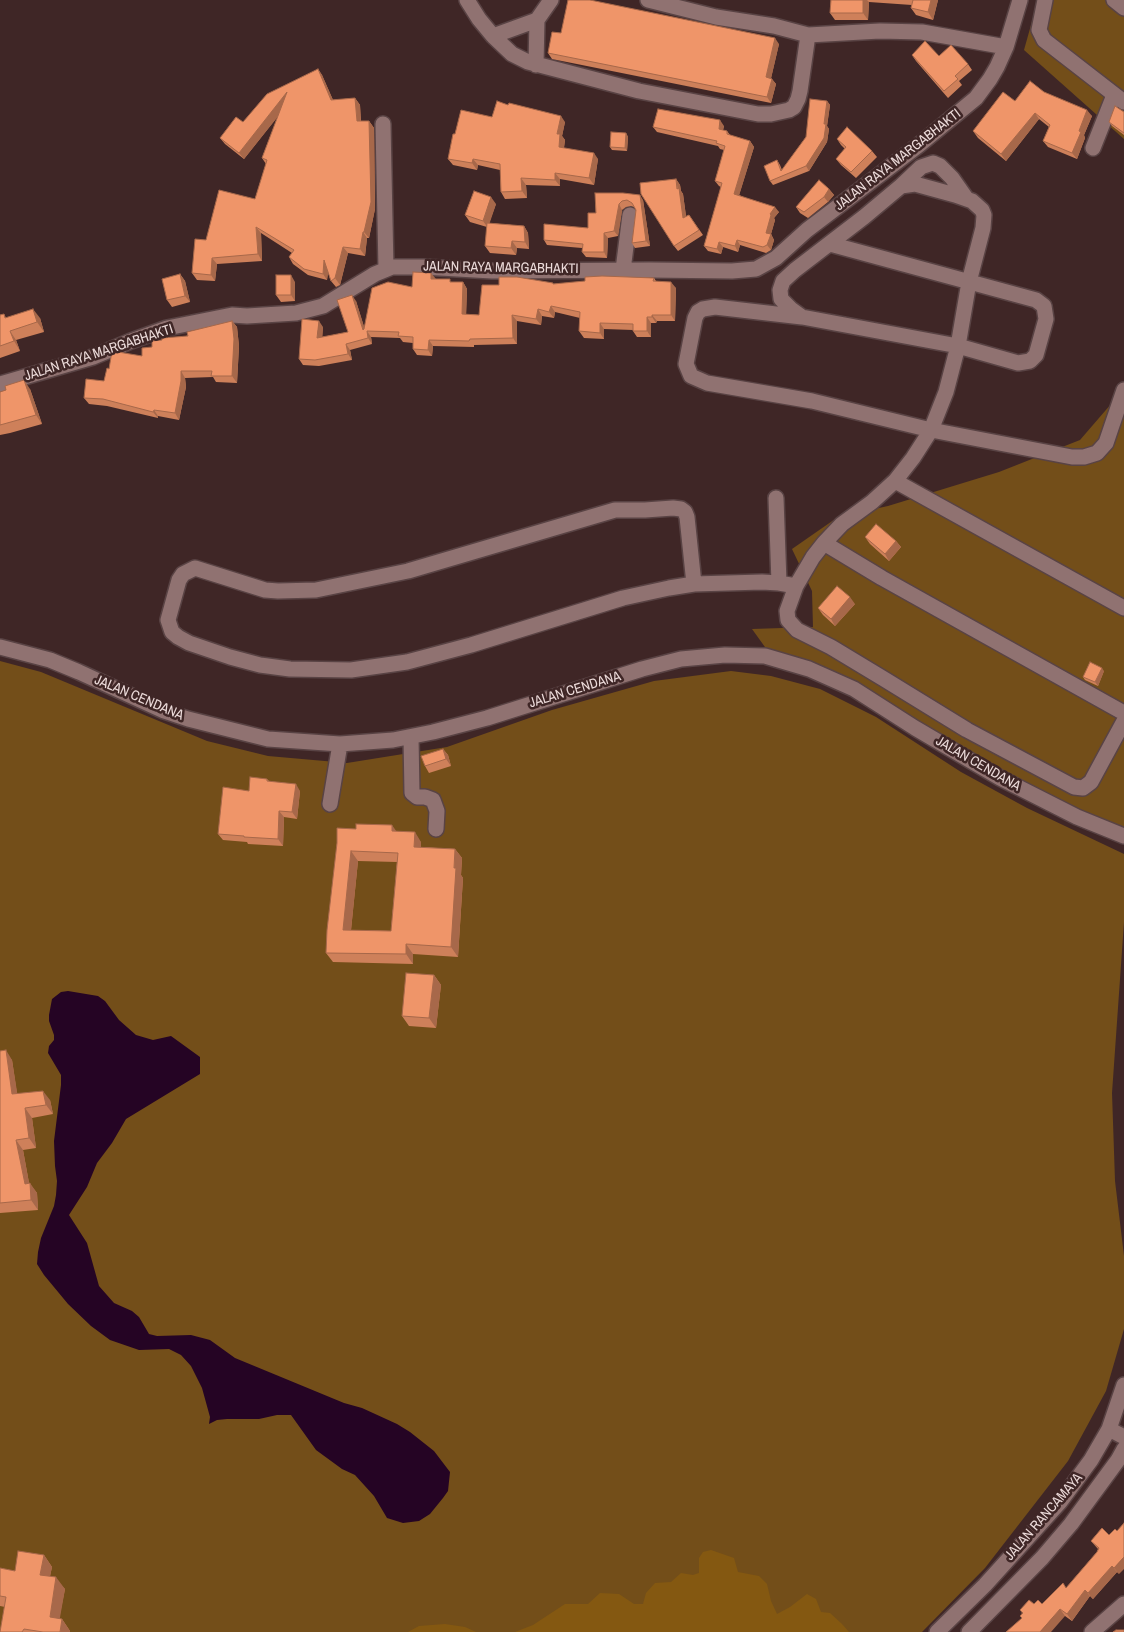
<!DOCTYPE html>
<html>
<head>
<meta charset="utf-8">
<style>
	body { margin:0 }
	canvas { display:block; background:#3f2626 }
</style>
</head>
<body>
<canvas width="1124" height="1632"></canvas>
<script>
const ctx = document.querySelector('canvas').getContext('2d');
ctx.lineJoin = 'round';
function paint(path, color) { ctx.fillStyle = color; ctx.fill(path, 'evenodd'); }
const shape = rows => new Path2D(rows.map(r => 'M' + r).join(''));
function strokePath(path, color, width, dash) { ctx.strokeStyle = color; ctx.lineWidth = width; ctx.lineCap = dash ? 'butt' : 'round'; ctx.setLineDash(dash || []); ctx.stroke(path); }
function write(font, color, halo, rows, align = 'center') {
  ctx.font = font + ' "Archivo Narrow",sans-serif'; ctx.lineWidth = 5; ctx.setLineDash([]); ctx.textBaseline = 'middle'; ctx.strokeStyle = halo; ctx.fillStyle = color; for (const [text, x, y, turn = 0] of rows) {
    ctx.save(); ctx.translate(x, y); ctx.rotate((+turn || 0) * Math.PI / 180); ctx.textAlign = isNaN(turn) ? turn : align; if (halo) ctx.strokeText(text, 0, 0); ctx.fillText(text, 0, 0); ctx.restore();
  }
}
const green = shape([
	[1038,0,1124,0,1124,139,1024,50],
	[1124,389,1124,829,976,762,957,749,770,654,752,629,813,627,812,591,792,549,838,517,888,506,999,472,1080,440],
	[0,661,41,672,207,741,268,756,347,763,447,747,552,710,654,681,731,671,771,676,820,689,876,717,961,772,1027,808,1124,854,1124,922,1112,1093,1115,1181,1124,1256,1124,1329,1106,1391,1068,1461,985,1568,922,1632,0,1632]
]);
const forest = shape([
	[711,1550,734,1558,738,1572,759,1576,767,1584,771,1601,777,1614,790,1607,807,1594,816,1599,821,1612,830,1613,842,1624,849,1632,515,1632,533,1625,565,1604,588,1604,600,1593,619,1594,634,1604,643,1604,646,1593,655,1583,671,1582,681,1573,693,1575,699,1573,699,1558,703,1552],
	[445,1624,465,1627,476,1632,408,1632,419,1626]
]);
const water = shape([
	[68,991,98,996,105,1001,119,1020,136,1035,153,1040,171,1036,200,1057,200,1074,126,1119,112,1143,97,1163,87,1187,69,1215,87,1243,99,1286,114,1303,132,1311,139,1317,149,1334,157,1336,191,1335,210,1340,235,1358,344,1403,362,1408,397,1424,410,1432,434,1451,450,1472,448,1491,443,1498,430,1514,419,1521,403,1523,387,1518,374,1496,355,1475,342,1469,316,1450,291,1415,277,1415,259,1419,227,1419,217,1420,209,1424,210,1417,202,1388,191,1366,181,1355,169,1349,139,1350,110,1340,91,1326,68,1304,44,1275,37,1264,38,1252,41,1238,54,1206,56,1195,57,1181,55,1166,54,1141,61,1085,61,1075,48,1053,49,1046,54,1040,54,1035,49,1021,49,1015,52,999,61,992]
]);
const minor = shape([
	[467,0,479,19,493,36,512,54,528,62,639,91,758,114,771,114,789,110,794,107,798,99,800,91,808,35],
	[648,0,716,17,774,26,808,35,880,31,922,32,1006,47],
	[1045,0,1039,30,1044,40,1124,102],
	[1114,0,1124,8],
	[493,36,537,20],
	[536,65,537,20,551,0],
	[383,124,386,269],
	[1093,148,1114,95],
	[901,186,921,167,933,163,940,166,952,178,966,198],
	[830,244,1036,300,1044,306,1046,319,1036,355,1030,361,1018,363,958,346,802,317,715,307,703,309,698,312,695,318,686,364,691,376,707,383,812,401,931,430,1072,457,1084,457,1097,453,1106,443,1124,390],
	[623,270,630,215],
	[802,317,791,309,781,299,780,290,783,281,795,270,864,217,901,186,915,184,955,195,972,201,982,210,984,215,983,228,969,282,958,346,946,392,931,430,913,458,895,481,872,502,842,524,824,543,813,557,796,586,787,611,788,620,797,630,831,647,884,679,967,730,1074,787,1083,788,1091,782,1124,721],
	[0,384,93,357,131,341,167,328,232,315,247,316,296,313,323,306,375,274,392,267,423,267,492,271,650,270,732,271,756,269,776,258,807,230,919,145,976,98,990,79,997,67,1006,47,1020,0],
	[895,481,1124,608],
	[776,498,779,583],
	[824,543,882,578,1124,713],
	[694,584,687,517,685,512,681,509,673,508,645,510,615,510,408,571,316,590,278,591,265,590,195,568,183,574,179,580,168,620,172,632,178,637,189,643,230,657,260,665,290,669,351,670,407,662,471,645,623,598,669,588,694,584,762,582,779,583,796,586],
	[0,647,50,660,79,672,164,711,188,719,268,739,340,744,393,740,433,732,487,718,642,669,681,659,725,655,765,656,809,669,854,689,915,728,1000,778,1077,817,1124,836],
	[411,737,412,793,417,797,425,797,433,800,437,811,436,829],
	[330,804,340,744],
	[1109,1429,1124,1437],
	[937,1632,985,1585,1060,1502,1091,1460,1109,1429,1124,1385],
	[969,1632,1042,1558,1071,1524,1118,1460,1124,1449],
	[1092,1632,1124,1604]
]);
const wall = shape([
	[831,0,938,0,933,20,916,15,911,8,912,5,869,2,868,20,835,20,830,13],
	[561,33,779,44,771,78,776,84,771,103,552,59,548,53],
	[912,55,939,56,968,64,972,70,959,81,962,85,948,98,916,61],
	[318,69,322,75,333,100,355,98,360,105,361,121,369,121,374,128,375,209,369,238,367,238,365,256,348,253,340,285,336,287,331,281,328,272,327,280,308,275,293,264,289,257,292,253,261,233,262,261,217,264,215,281,197,280,192,273,206,240,255,199,266,164,262,158,278,116,244,159,225,144,220,138],
	[1044,92,1092,116,1084,135,1085,138,1077,159,1048,147,1043,141,1049,127,1039,119,1006,161,978,138,973,131,1015,101],
	[827,101,830,105,827,126,829,129,827,142,814,163,809,171,773,185,770,181,777,160,780,165,782,170,806,137],
	[1124,112,1124,135,1112,126,1109,122],
	[492,117,565,122,562,136,565,140,564,148,598,159,594,185,560,179,560,186,526,185,527,198,505,199,501,192,500,170,478,165,477,170,453,165,448,159,455,134],
	[724,126,723,130,727,131,730,135,750,141,754,147,739,195,779,212,774,218,775,220,771,234,774,240,771,250,766,253,740,245,738,252,723,247,721,254,708,251,704,246,721,187,719,186,715,181,724,150,720,149,718,146,657,132,653,127],
	[626,133,628,137,627,151,612,150,610,147],
	[837,139,872,151,877,157,856,178,841,165,836,159,845,149,841,145],
	[676,179,680,185,681,191,683,194,686,216,689,215,703,235,678,251,674,246],
	[829,189,834,195,828,202,808,218,800,213,796,207],
	[595,193,643,200,650,246,635,248,632,243,636,210,634,207,631,206,626,207,622,210,618,236,608,238,607,258,586,257,582,252,582,248,547,245,544,240,588,228,596,213],
	[496,204,489,223,524,226,528,233,529,249,517,248,516,255,490,253,485,246,487,227,470,222,465,215],
	[180,274,185,281,190,302,172,307,167,300],
	[654,278,656,281,676,288,675,321,657,321,656,323,651,323,651,337,637,337,633,331,633,330,604,329,604,339,584,338,579,331,580,318,555,312,554,318,542,316,541,325,517,321,517,344,474,345,474,347,433,346,432,356,417,355,413,349,413,343,403,342,400,338,371,337,372,344,350,350,352,360,319,366,303,365,299,359,323,327,322,337,348,332,356,301,364,327,412,287,436,279,452,282,463,282,467,289,466,314,479,315,499,285,554,284],
	[295,282,295,301,281,302,276,295],
	[4,314,6,318,40,318,44,332,16,340,20,351,0,358,0,315],
	[232,321,237,327,239,346,237,383,216,382,213,377,185,378,186,387,179,420,158,416,158,418,107,406,89,404,84,398,104,381,109,369,142,356,152,347],
	[30,389,42,424,10,433,0,435,0,392],
	[865,537,896,541,901,547,889,561,870,544],
	[855,604,835,626,823,615,818,608],
	[1104,671,1098,686,1085,680,1083,677],
	[443,749,448,755,451,766,429,773,425,766],
	[267,779,269,781,300,791,297,819,284,817,283,846,248,844,247,842,223,840,218,834,249,791],
	[396,831,421,842,421,847,455,849,462,858,461,875,463,878,458,957,413,954,413,964,333,962,326,953,337,843],
	[358,861,397,862,391,931,351,930],
	[434,975,441,985,436,1028,409,1026,402,1016],
	[0,1051,12,1060,17,1094,50,1100,53,1114,32,1118,36,1148,23,1150,29,1183,37,1193,38,1210,0,1213],
	[1102,1528,1119,1574,1117,1572,1093,1599,1090,1596,1072,1621,1065,1616,1022,1618,1020,1616,1022,1613,1020,1610,1034,1604,1042,1604,1066,1588,1097,1552,1098,1549,1091,1541],
	[44,1555,52,1567,50,1576,65,1589,59,1619,62,1619,70,1631,70,1632,0,1632,5,1607,0,1606,0,1568,15,1571]
]);
const shadedWall = shape([
	[863,0,867,0,869,2,868,20,863,13],
	[931,0,938,0,933,20,928,12],
	[775,38,779,44,770,83,766,77],
	[318,69,322,75,336,107,331,100],
	[772,79,776,84,771,103,767,97],
	[287,92,292,99,244,159,239,153],
	[355,98,360,105,361,127,357,121],
	[827,101,830,105,827,126,829,129,827,142,809,171,806,166,824,124],
	[1087,110,1092,116,1084,135,1085,138,1077,159,1072,153,1079,131],
	[1035,113,1039,119,1006,161,1001,154],
	[561,116,565,122,562,136,565,140,563,153,559,147,557,134],
	[720,120,724,126,722,134,719,129],
	[369,121,374,128,375,209,369,238,364,232],
	[626,133,628,137,627,151,625,148],
	[750,141,754,147,738,199,734,194],
	[594,153,598,159,594,185,589,178],
	[473,159,478,165,477,170,472,163],
	[555,173,560,179,560,186,555,180],
	[521,178,526,185,527,198,522,191],
	[676,179,680,185,681,191,683,194,687,224,683,218],
	[829,189,834,195,828,202,824,197],
	[640,195,643,200,650,246,646,241],
	[491,197,496,204,488,228,483,221],
	[619,204,622,210,618,236,614,231],
	[775,207,779,212,774,218,775,220,771,234,774,240,771,250,767,245,766,233,770,214],
	[524,226,528,233,529,249,525,242],
	[256,227,261,233,262,261,258,254],
	[363,232,367,238,365,256,360,249],
	[604,233,608,238,607,258,604,252],
	[737,240,740,245,738,252,735,246],
	[512,241,517,248,516,255,511,248],
	[719,242,723,247,721,254,717,249],
	[343,247,348,253,340,285,335,278],
	[212,258,217,264,215,281,211,275],
	[324,260,329,266,327,280,323,274],
	[431,273,436,279,431,279],
	[180,274,185,281,190,302,185,296],
	[291,275,295,282,295,301,291,295],
	[463,282,467,289,466,320,462,314],
	[671,282,676,288,675,321,671,315],
	[352,295,356,301,367,336,363,330],
	[551,306,555,312,554,318,549,312],
	[33,309,40,318,44,332,37,322],
	[538,309,542,316,541,325,536,319],
	[512,315,517,321,517,344,513,338],
	[652,315,657,321,656,323,652,317],
	[647,317,651,323,651,337,647,331],
	[232,321,237,327,239,346,237,383,232,376],
	[319,321,323,327,322,344,317,338],
	[600,323,604,329,604,339,600,333],
	[10,331,16,340,20,351,14,341],
	[367,331,371,337,372,344,368,338],
	[429,340,433,346,432,356,428,350],
	[346,344,350,350,352,360,348,354],
	[181,371,185,378,186,387,179,420,175,413],
	[24,380,30,389,42,424,36,415],
	[154,410,158,416,158,418,153,412],
	[896,541,901,547,889,561,885,554],
	[850,597,855,604,835,626,831,619],
	[1102,668,1104,671,1098,686,1095,682],
	[443,749,448,755,451,766,446,759],
	[296,784,300,791,297,819,292,812],
	[279,811,284,817,283,846,278,839],
	[392,825,399,835,392,831],
	[415,832,421,842,421,857,414,847],
	[455,849,462,858,461,875,463,878,458,957,451,947],
	[351,851,358,861,350,940,343,930],
	[406,944,413,954,413,964,406,954],
	[434,975,441,985,436,1028,429,1018],
	[6,1050,12,1060,19,1104,12,1094],
	[43,1091,50,1100,53,1114,46,1105],
	[25,1108,32,1118,36,1148,29,1138],
	[16,1140,23,1150,30,1188,30,1183,37,1193,38,1210,31,1200,25,1184],
	[44,1555,52,1567,48,1586,40,1575],
	[1124,1557,1124,1569,1119,1574,1114,1568],
	[1112,1566,1117,1572,1093,1599,1088,1593],
	[56,1577,65,1589,58,1629,50,1617],
	[1085,1590,1090,1596,1072,1621,1067,1614],
	[1060,1609,1065,1616,1051,1632,1040,1632],
	[62,1619,70,1631,70,1632,60,1632]
]);
const building = shape([
	[568,0,590,0,775,38,766,77,772,79,767,97,548,53,552,32,561,33,568,0],
	[831,0,863,0,863,13,830,13,831,0],
	[913,0,931,0,928,12,911,8,913,0],
	[925,41,939,56,951,45,968,64,955,76,958,79,944,91,912,55,925,41],
	[318,69,331,100,355,98,357,121,369,121,371,202,364,232,363,232,360,249,343,247,335,278,331,281,324,260,323,274,304,269,289,257,294,250,256,227,258,254,212,258,211,275,192,273,195,239,206,240,219,190,255,199,267,160,262,158,287,92,239,153,220,138,236,117,243,122,267,94,318,69],
	[1030,81,1044,92,1087,110,1079,131,1081,132,1072,153,1043,141,1050,125,1035,113,1001,154,973,131,1003,92,1015,101,1030,81],
	[810,99,827,101,824,124,826,124,824,138,806,166,770,181,764,166,777,160,781,171,806,137,810,99],
	[497,101,508,105,509,103,561,116,557,134,560,134,559,147,594,153,589,178,555,173,555,180,521,178,522,191,501,192,500,164,473,159,472,163,448,159,453,134,455,134,461,110,492,117,497,101],
	[1115,106,1124,112,1124,133,1109,122,1115,106],
	[658,109,720,120,719,129,727,131,727,134,750,141,734,194,775,207,770,214,771,215,766,233,771,234,767,245,763,247,737,240,735,246,719,242,717,249,704,246,722,183,715,181,725,146,716,143,717,141,653,127,658,109],
	[847,127,872,151,851,172,836,159,846,147,837,139,847,127],
	[611,132,626,133,625,148,610,147,611,132],
	[676,179,677,189,679,188,683,218,689,215,699,230,674,246,641,194,640,183,676,179],
	[819,180,829,189,824,197,804,212,796,207,819,180],
	[474,191,491,197,483,221,465,215,474,191],
	[595,193,623,193,640,195,646,241,632,243,636,210,632,203,627,200,622,201,619,204,614,231,604,233,604,252,582,252,583,244,544,240,544,224,588,228,588,213,596,213,595,193],
	[487,223,524,226,525,242,512,241,511,248,485,246,487,223],
	[413,272,431,273,431,279,450,279,450,282,463,282,462,314,479,315,482,285,499,285,499,277,517,277,553,283,553,284,585,281,585,277,602,276,654,278,653,281,671,282,671,315,652,315,652,317,647,317,647,331,633,331,633,324,600,323,600,333,579,331,580,312,551,306,549,312,538,309,536,319,512,315,513,338,470,339,469,341,429,340,428,350,413,349,413,337,398,336,399,332,367,331,368,338,346,344,348,354,315,360,299,359,302,319,319,321,317,338,348,332,337,300,352,295,363,330,364,329,372,288,388,282,412,287,413,272],
	[180,274,185,296,167,300,162,279,180,274],
	[276,275,291,275,291,295,276,295,276,275],
	[33,309,37,322,10,331,14,341,0,346,0,315,4,314,5,318,33,309],
	[232,321,234,339,232,376,211,376,212,371,181,371,181,381,175,413,154,410,153,412,103,399,84,398,86,379,104,381,107,368,109,369,112,351,142,356,142,348,152,347,152,341,162,340,162,338,188,336,187,332,232,321],
	[24,380,36,415,0,425,0,392,6,390,5,386,24,380],
	[876,524,896,541,885,554,865,537,876,524],
	[837,586,850,597,831,619,818,608,837,586],
	[1090,662,1102,668,1095,682,1083,677,1090,662],
	[443,749,446,759,425,766,421,756,443,749],
	[250,777,267,779,267,781,296,784,292,812,279,811,278,839,244,837,244,836,218,834,223,787,249,791,250,777],
	[356,824,392,825,392,831,415,832,414,847,455,849,454,868,456,868,451,947,406,944,406,954,326,953,327,930,337,843,337,828,356,829,356,824],
	[351,851,398,853,391,931,343,930,351,851],
	[406,973,434,975,429,1018,402,1016,406,973],
	[6,1050,12,1094,43,1091,46,1105,25,1108,29,1138,16,1140,25,1184,30,1183,31,1200,0,1203,0,1051,6,1050],
	[1124,1523,1124,1557,1114,1568,1112,1566,1088,1593,1085,1590,1067,1614,1060,1609,1040,1632,1006,1632,1022,1618,1020,1616,1023,1613,1020,1610,1029,1600,1034,1604,1038,1600,1042,1604,1063,1583,1066,1588,1097,1552,1099,1548,1091,1541,1102,1528,1109,1535,1115,1529,1117,1531,1124,1523],
	[18,1551,44,1555,40,1575,56,1577,50,1617,62,1619,60,1632,43,1632,24,1629,22,1632,0,1632,6,1597,0,1596,0,1568,15,1571,18,1551],
	[1116,1630,1124,1630,1124,1632,1113,1632,1116,1630]
]);
const streetNames = [
	["JALAN RAYA MARGABHAKTI",898,160,-38],
	["JALAN RAYA MARGABHAKTI",501,268,1],
	["JALAN RAYA MARGABHAKTI",99,353,-18],
	["JALAN CENDANA",575,690,-17],
	["JALAN CENDANA",139,698,23],
	["JALAN CENDANA",978,764,30],
	["JALAN RANCAMAYA",1044,1517,-49]
];
paint(green, '#734e19');
paint(forest, '#845811');
paint(water, '#250424');
strokePath(minor, '#594344', 18);
strokePath(minor, '#907271', 15);
paint(wall, '#ce805a');
paint(shadedWall, '#a7684a');
paint(building, '#ef9569');
strokePath(building, '#a7684a', 1);
write('14px', '#ecdbda', '#3f2626', streetNames);
</script>
</body>
</html>
